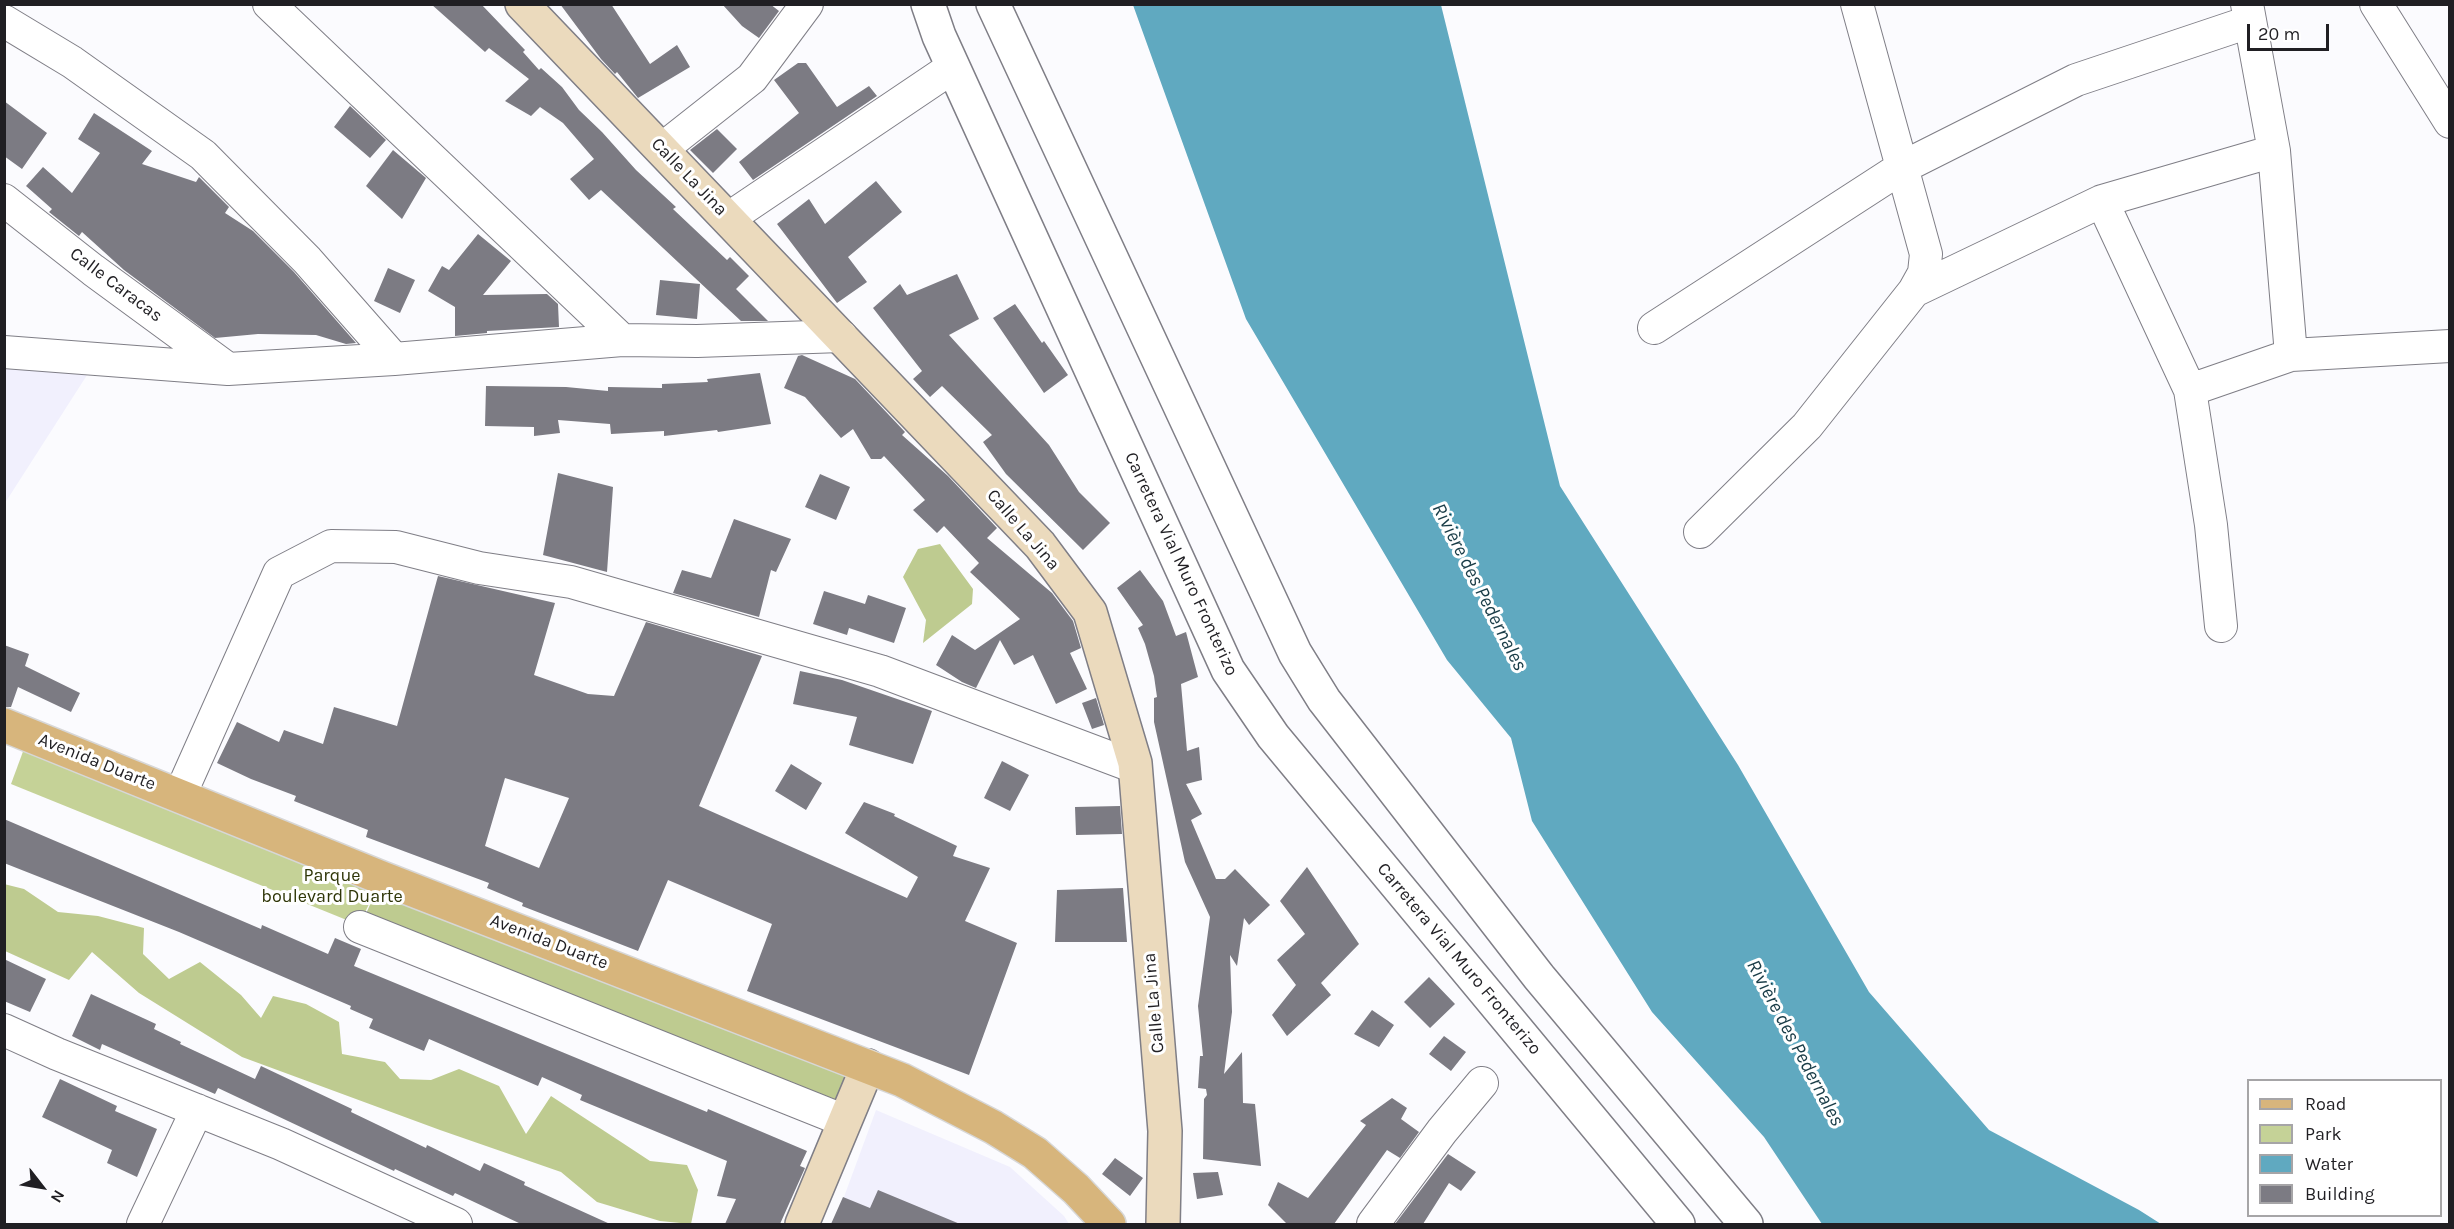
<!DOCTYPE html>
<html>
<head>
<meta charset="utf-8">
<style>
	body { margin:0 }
	#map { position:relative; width:2454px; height:1229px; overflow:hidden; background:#fbfbfe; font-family:Karla,sans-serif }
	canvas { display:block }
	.frame { position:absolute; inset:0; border:6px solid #201f23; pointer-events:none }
	.legend { position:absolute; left:2247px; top:1079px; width:195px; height:138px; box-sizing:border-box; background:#fff; border:2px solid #a6a5a7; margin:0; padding:8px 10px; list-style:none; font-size:18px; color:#201f23 }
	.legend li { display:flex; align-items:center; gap:12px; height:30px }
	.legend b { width:30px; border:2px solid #a6a5a7 }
	.north { position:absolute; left:12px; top:1157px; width:60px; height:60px; -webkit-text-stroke:4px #fff; paint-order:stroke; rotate:121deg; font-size:16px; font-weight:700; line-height:24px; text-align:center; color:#201f23 }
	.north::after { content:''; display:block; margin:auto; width:21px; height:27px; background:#201f23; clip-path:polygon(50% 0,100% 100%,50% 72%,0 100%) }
	.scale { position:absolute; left:2247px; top:24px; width:82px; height:27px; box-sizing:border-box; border:3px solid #201f23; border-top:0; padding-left:8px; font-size:18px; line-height:21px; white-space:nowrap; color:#201f23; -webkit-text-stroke:4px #fff; paint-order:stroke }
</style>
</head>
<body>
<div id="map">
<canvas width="2454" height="1229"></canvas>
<div class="frame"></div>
<ul class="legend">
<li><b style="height:8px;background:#d7b57c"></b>Road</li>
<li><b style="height:16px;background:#c5d297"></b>Park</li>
<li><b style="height:16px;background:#60a9c0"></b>Water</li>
<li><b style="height:16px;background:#7c7b83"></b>Building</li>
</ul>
<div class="north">N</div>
<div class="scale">20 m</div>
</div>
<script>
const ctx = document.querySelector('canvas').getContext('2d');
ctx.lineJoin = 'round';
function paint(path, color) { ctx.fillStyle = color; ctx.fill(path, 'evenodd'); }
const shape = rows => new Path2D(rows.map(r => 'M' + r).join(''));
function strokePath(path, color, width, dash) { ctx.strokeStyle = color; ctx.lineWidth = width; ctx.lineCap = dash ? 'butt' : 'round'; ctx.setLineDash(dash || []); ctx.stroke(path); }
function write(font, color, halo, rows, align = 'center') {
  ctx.font = font + ' Karla,sans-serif'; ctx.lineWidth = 6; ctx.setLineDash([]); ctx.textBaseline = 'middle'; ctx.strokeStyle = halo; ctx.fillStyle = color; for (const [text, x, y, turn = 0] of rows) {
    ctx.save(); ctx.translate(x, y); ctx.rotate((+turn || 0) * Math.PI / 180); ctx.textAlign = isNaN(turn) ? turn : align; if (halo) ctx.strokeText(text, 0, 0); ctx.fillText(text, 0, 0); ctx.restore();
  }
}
const built = shape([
	[5,366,89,372,5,503],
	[876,1110,1010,1167,1064,1216,1069,1224,834,1224]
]);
const green = shape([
	[28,738,381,879,359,925,11,784]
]);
const forest = shape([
	[940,544,973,589,972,604,923,643,926,620,903,577,918,549],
	[382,878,868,1066,845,1121,360,927],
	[4,884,24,889,58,912,98,916,144,928,143,954,169,979,200,962,241,995,261,1018,273,996,306,1004,339,1022,342,1054,385,1062,400,1079,431,1080,459,1069,499,1086,526,1134,551,1096,650,1161,687,1165,698,1190,691,1224,660,1221,597,1202,561,1172,440,1130,242,1057,139,993,92,952,69,980,5,951]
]);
const water = shape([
	[1133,5,1441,5,1560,486,1738,765,1869,992,1989,1130,2139,1210,2161,1224,1822,1224,1764,1137,1652,1012,1532,821,1511,738,1447,660,1246,319]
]);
const building = shape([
	[431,4,481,4,525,50,523,52,539,70,541,68,562,87,579,110,602,132,636,170,676,207,673,209,727,260,730,257,749,276,736,289,768,321,741,321,601,190,589,200,570,179,594,159,563,123,540,107,531,116,505,101,529,79,489,48,485,52],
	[560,4,611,4,650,64,677,45,690,67,638,98,617,72,615,74,601,59],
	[722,4,770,4,779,11,759,38,742,26],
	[798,63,806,63,837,107,869,86,877,96,753,180,739,162,799,113,774,80],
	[4,101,47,133,22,169,4,156],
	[350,106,386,140,370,158,334,127],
	[94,113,152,151,142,164,196,182,199,177,229,207,225,213,253,231,294,272,356,343,346,344,316,335,258,334,215,338,124,270,82,232,79,236,49,212,52,209,26,186,43,167,72,193,100,153,78,139],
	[717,129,737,149,713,173,690,150],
	[393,150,426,178,402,219,366,186],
	[876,181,902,212,848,257,867,282,837,303,777,224,809,199,825,224],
	[478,234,511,261,483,295,547,294,558,304,559,327,487,331,487,333,455,336,455,307,428,291,442,266,449,270],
	[388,268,415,280,400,313,374,301],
	[957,274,979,319,949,335,1049,445,1079,492,1110,523,1083,550,1006,474,983,442,992,435,942,386,930,397,913,379,922,371,873,308,900,284,907,295],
	[660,280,700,284,697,319,656,315],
	[1015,304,1042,343,1044,341,1068,375,1044,393,993,318],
	[802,355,855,379,905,432,902,435,948,476,997,528,987,538,1052,593,1073,621,1081,648,1070,653,1087,689,1056,704,1033,655,1014,665,1000,640,976,688,962,682,936,665,952,635,975,650,1020,619,970,572,979,563,944,526,937,533,913,510,925,500,884,456,881,459,871,459,853,429,841,438,805,397,784,388,798,356],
	[760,373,771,424,718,432,717,430,664,436,664,431,611,434,610,424,558,420,560,433,534,436,534,427,485,426,486,386,566,387,608,391,608,387,662,388,662,384,708,382,707,379],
	[558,473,613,487,607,572,543,555],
	[820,474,850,487,836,520,805,507],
	[734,519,791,539,776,572,771,570,759,617,673,593,682,570,711,578],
	[1140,570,1163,601,1176,636,1186,632,1198,677,1181,684,1187,751,1199,747,1202,780,1186,784,1202,814,1191,820,1216,879,1225,879,1235,869,1270,905,1249,925,1244,918,1237,966,1230,955,1232,1012,1224,1074,1242,1052,1243,1103,1255,1104,1261,1166,1203,1159,1204,1099,1207,1095,1206,1089,1198,1088,1200,1056,1203,1056,1198,1006,1210,917,1185,862,1154,722,1154,698,1157,697,1154,676,1145,644,1138,628,1143,625,1117,588],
	[438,576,555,603,534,675,588,694,614,696,646,622,762,656,699,806,907,898,918,877,845,833,864,802,895,814,894,816,957,846,953,856,990,868,965,921,1017,943,969,1075,747,991,772,924,668,880,638,951,522,906,523,903,487,888,489,883,366,837,368,830,294,801,296,796,251,779,217,763,237,722,279,742,284,730,323,744,334,707,397,726],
	[505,778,569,798,539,868,485,846],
	[824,591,865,604,868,595,906,608,894,643,849,628,847,635,813,624],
	[4,645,29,654,25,666,80,693,71,712,18,687,11,707,4,707],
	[800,671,842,680,932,711,913,764,849,745,857,717,793,704],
	[1096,698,1104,725,1092,729,1082,703],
	[1002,761,1029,775,1010,811,984,798],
	[791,764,822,783,806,810,775,791],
	[1120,806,1122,834,1076,835,1075,807],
	[4,819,261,929,262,925,328,954,335,938,361,949,354,966,707,1112,708,1109,807,1151,800,1166,805,1168,780,1224,725,1224,736,1199,717,1196,727,1161,580,1100,582,1095,542,1077,538,1086,429,1039,424,1051,369,1028,373,1019,350,1009,351,1006,179,932,4,863],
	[1307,867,1359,944,1321,983,1331,995,1287,1036,1272,1015,1296,985,1277,960,1305,934,1280,901],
	[1123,888,1127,942,1055,942,1057,890],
	[4,959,46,979,30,1012,4,1001],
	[1429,977,1455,1004,1430,1028,1404,1002],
	[91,994,156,1024,154,1029,181,1042,180,1044,255,1079,261,1066,352,1109,351,1112,426,1148,427,1145,480,1171,484,1163,525,1182,524,1185,610,1224,521,1224,455,1193,453,1196,395,1169,394,1171,218,1088,215,1094,102,1044,100,1050,72,1036],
	[1372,1010,1394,1025,1379,1047,1354,1034],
	[1444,1036,1466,1052,1451,1071,1429,1054],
	[60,1079,117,1106,115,1111,157,1129,137,1177,107,1163,112,1150,42,1117],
	[1392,1098,1407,1108,1401,1119,1419,1132,1400,1158,1387,1150,1334,1224,1287,1224,1268,1205,1278,1182,1308,1198,1366,1125,1360,1121],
	[1448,1154,1476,1172,1461,1191,1449,1183,1423,1224,1395,1224],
	[1115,1158,1143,1178,1130,1196,1102,1174],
	[1218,1172,1223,1195,1197,1199,1193,1173],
	[878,1190,960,1224,831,1224,843,1197,870,1208]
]);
const minor = shape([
	[269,4,622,340],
	[2247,4,2274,151,2291,355],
	[2376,4,2450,122],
	[4,21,72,62,203,155,307,260,394,359],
	[662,149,752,78,807,4],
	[4,200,93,270,228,369],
	[2102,201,2190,390,2211,525,2221,626],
	[729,218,953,67],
	[1914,291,2102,201,2274,151],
	[1654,328,1901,168,2076,80,2249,22],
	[4,352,228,369,394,359,622,340,697,341,841,336],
	[2190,390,2291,355,2450,346],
	[1700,532,1807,426,1914,291,1924,273,1926,254,1857,4],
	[180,795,279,573,331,546,396,547,479,568,571,582,880,671,1135,767],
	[360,927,845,1121],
	[4,1030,57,1054,281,1144,456,1224],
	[143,1224,197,1110],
	[1373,1224,1442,1131,1482,1083]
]);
const tertiary = shape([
	[928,4,939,36,1228,670,1273,736,1678,1224],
	[993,4,1295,653,1324,700,1539,977,1746,1224]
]);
const secondary = shape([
	[522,4,1040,545,1090,612,1135,763,1165,1131,1163,1224],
	[802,1224,868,1066]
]);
const primary = shape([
	[4,725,382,878,902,1080,993,1127,1035,1153,1076,1189,1109,1224]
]);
const streetNames = [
	["Calle La Jina",689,177,46],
	["Calle Caracas",116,285,37],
	["Calle La Jina",1023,530,49],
	["Carretera Vial Muro Fronterizo",1181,564,65],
	["Avenida Duarte",97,762,22],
	["Avenida Duarte",549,942,21],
	["Carretera Vial Muro Fronterizo",1459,959,50],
	["Calle La Jina",1154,1003,-95]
];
const parkNames = [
	["Parque",332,876],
	["boulevard Duarte",332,897]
];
const waterNames = [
	["Rivière des Pedernales",1479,587,63],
	["Rivière des Pedernales",1795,1043,62]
];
paint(built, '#f1f0fd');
paint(green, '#c5d297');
paint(forest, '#becb90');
paint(water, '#60a9c0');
paint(building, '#7c7b83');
strokePath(minor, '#7f7e86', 34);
strokePath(tertiary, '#7f7e86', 36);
strokePath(secondary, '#7f7e86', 36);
strokePath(primary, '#d7d7d7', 36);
strokePath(minor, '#fff', 32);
strokePath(tertiary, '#fff', 33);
strokePath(secondary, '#ebdabd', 33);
strokePath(primary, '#d7b57c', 33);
write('18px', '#201f23', '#fff', streetNames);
write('18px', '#2f3608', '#fff', parkNames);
write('italic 20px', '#193c47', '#fff', waterNames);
</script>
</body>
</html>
